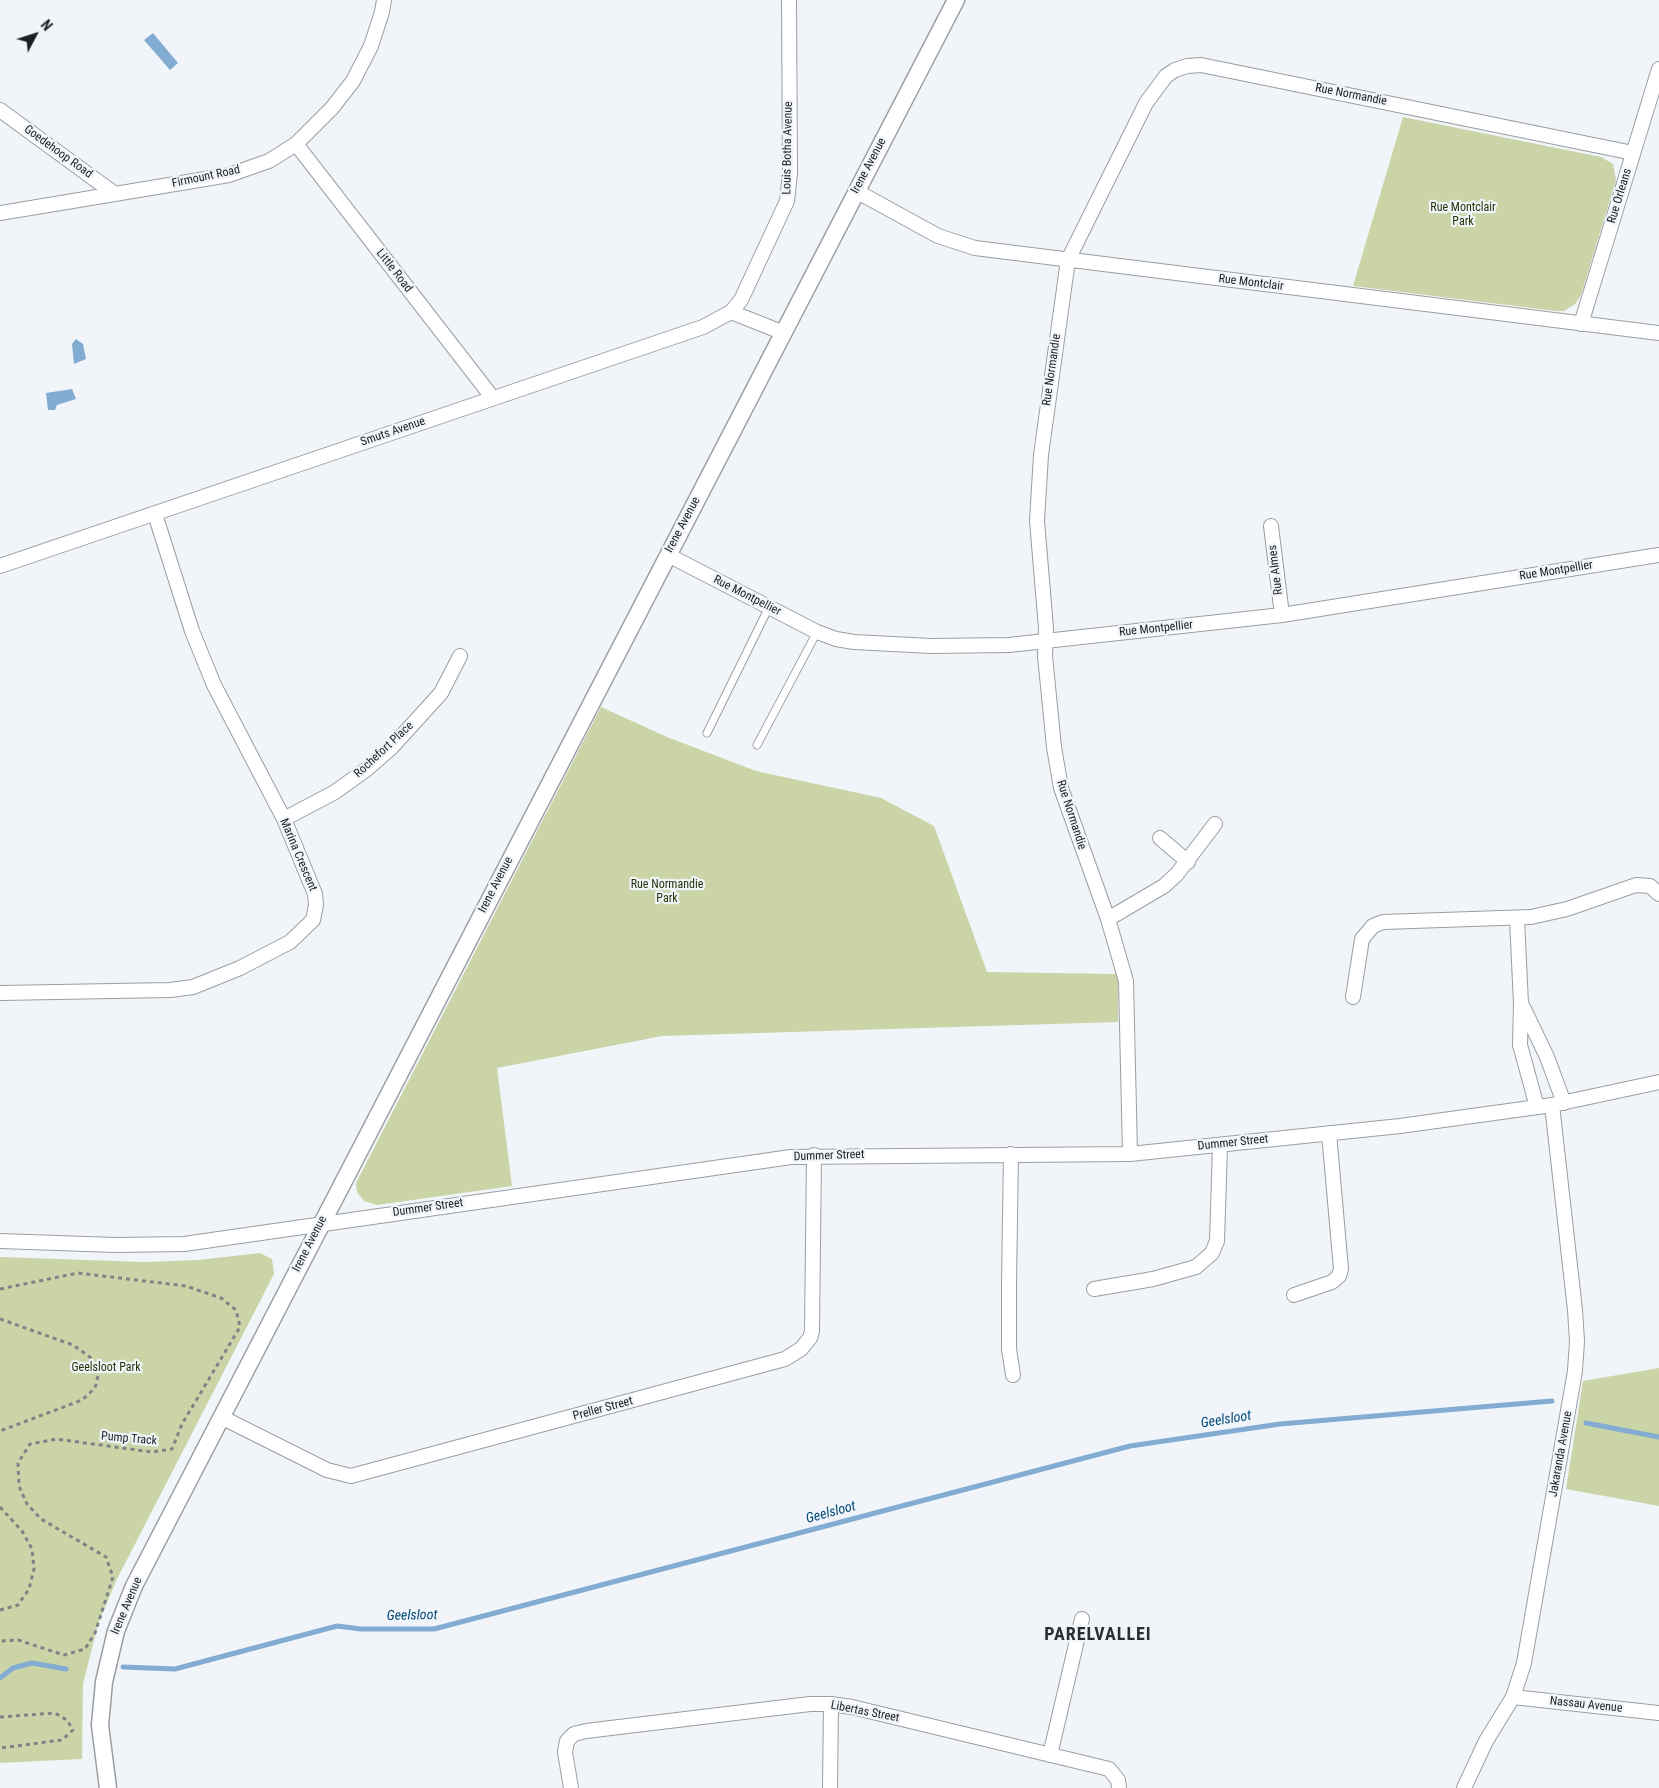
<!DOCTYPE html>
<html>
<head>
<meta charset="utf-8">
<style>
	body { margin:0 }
	#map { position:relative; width:1659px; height:1788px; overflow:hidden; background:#f1f5fa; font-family:"Roboto Condensed",sans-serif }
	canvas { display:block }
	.north { position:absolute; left:10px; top:10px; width:50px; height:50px; -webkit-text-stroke:4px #f1f5fa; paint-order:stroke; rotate:50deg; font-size:14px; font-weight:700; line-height:20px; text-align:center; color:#1c1e20 }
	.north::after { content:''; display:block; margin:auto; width:18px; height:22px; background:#1c1e20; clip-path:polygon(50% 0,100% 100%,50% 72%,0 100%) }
</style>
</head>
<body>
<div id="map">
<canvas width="1659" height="1788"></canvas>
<div class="north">N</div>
</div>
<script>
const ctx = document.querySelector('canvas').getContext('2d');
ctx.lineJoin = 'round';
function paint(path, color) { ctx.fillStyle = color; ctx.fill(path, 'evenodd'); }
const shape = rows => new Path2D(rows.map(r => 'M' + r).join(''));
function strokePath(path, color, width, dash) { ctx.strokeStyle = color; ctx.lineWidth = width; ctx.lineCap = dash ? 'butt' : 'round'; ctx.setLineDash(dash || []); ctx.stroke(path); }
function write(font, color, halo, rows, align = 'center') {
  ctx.font = font + ' "Roboto Condensed",sans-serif'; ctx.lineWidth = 4.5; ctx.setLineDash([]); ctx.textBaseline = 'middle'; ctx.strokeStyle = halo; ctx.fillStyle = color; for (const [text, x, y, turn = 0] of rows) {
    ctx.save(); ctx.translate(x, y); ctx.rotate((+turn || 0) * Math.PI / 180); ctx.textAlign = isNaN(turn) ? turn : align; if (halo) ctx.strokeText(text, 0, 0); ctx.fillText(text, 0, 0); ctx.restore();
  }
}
const green = shape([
	[1403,117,1601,157,1613,164,1616,180,1581,295,1575,304,1564,311,1556,311,1353,286],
	[601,707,667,737,756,771,881,798,934,826,987,972,1118,974,1118,1022,662,1036,497,1068,512,1186,377,1205,364,1201,357,1192,356,1183],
	[260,1253,272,1259,274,1274,117,1579,98,1624,83,1684,82,1759,0,1763,0,1257,144,1262,198,1260],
	[1659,1368,1659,1506,1566,1489,1583,1381]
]);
const water = shape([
	[153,33,178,63,170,70,144,40],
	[76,339,83,344,86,359,74,364,72,344],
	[72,389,76,399,57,405,55,410,48,410,46,393]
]);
const stream = shape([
	[1586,1423,1659,1437],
	[123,1667,175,1669,337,1626,361,1629,434,1629,1130,1446,1280,1424,1552,1401],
	[0,1678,13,1668,32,1663,66,1669]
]);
const path = shape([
	[0,1289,78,1273,186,1286,221,1298,236,1310,240,1327,182,1424,172,1449,152,1452,56,1439,30,1444,18,1463,19,1486,27,1504,41,1519,106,1557,113,1577,95,1633,85,1649,64,1655,18,1640,0,1641],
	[0,1319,73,1345,90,1357,99,1372,95,1388,82,1400,0,1431],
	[0,1507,22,1531,32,1549,34,1569,29,1589,18,1605,0,1610],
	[0,1717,55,1713,67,1720,73,1730,62,1740,0,1748]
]);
const service = shape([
	[707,733,769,607],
	[757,745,817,632]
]);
const minor = shape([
	[0,110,115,194],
	[296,144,492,397],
	[856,191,938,236,975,248,1659,333],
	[0,213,229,175,269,161,296,144,332,108,353,81,371,46,382,12,384,0],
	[731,312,741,300,787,201,790,173,789,0],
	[1581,324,1659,69],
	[1271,526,1282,615],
	[668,555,817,632,836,639,854,642,931,646,1009,645,1282,615,1659,555],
	[0,566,703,327,731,312,784,333],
	[284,819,335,792,367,769,391,748,441,693,460,656],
	[1160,838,1188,862],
	[1108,919,1164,886,1177,874,1215,824],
	[1517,919,1521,1004,1520,1045,1537,1107],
	[0,993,170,990,193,987,240,968,290,942,313,920,316,905,315,894,284,819,214,685,192,631,155,514],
	[1353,997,1362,939,1373,926,1383,922,1531,917,1567,909,1636,885,1650,886,1659,894],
	[1523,1007,1547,1057,1564,1103],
	[1011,1154,1009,1283,1009,1349,1013,1375],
	[1130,1154,1126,981,1108,919,1061,788,1054,747,1045,656,1046,628,1037,521,1041,455,1068,260,1146,103,1166,76,1175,70,1187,66,1201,65,1633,153],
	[0,1241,115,1245,184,1244,791,1157,1130,1154,1400,1126,1552,1105,1659,1082],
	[1094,1289,1153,1279,1196,1267,1212,1253,1217,1241,1220,1145],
	[1294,1295,1332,1282,1339,1276,1341,1269,1329,1133],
	[221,1417,327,1470,351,1476,785,1359,801,1349,810,1338,812,1331,814,1155],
	[1513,1697,1659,1713],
	[1050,1755,1082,1619],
	[571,1788,565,1752,567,1741,574,1734,586,1731,810,1704,831,1704,852,1707,1109,1769,1118,1780,1119,1788],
	[830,1788,831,1704],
	[1464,1788,1486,1741,1513,1697,1524,1663,1575,1371,1577,1341,1575,1310,1552,1105]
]);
const tertiary = shape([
	[108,1788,100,1725,104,1682,116,1631,134,1586,956,0]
]);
const streetNames = [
	["Rue Normandie",1351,95,11],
	["Louis Botha Avenue",788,148,-89],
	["Goedehoop Road",58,152,36],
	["Irene Avenue",869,166,-62],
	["Firmount Road",206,177,-12],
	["Rue Orleans",1620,196,-73],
	["Little Road",394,271,52],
	["Rue Montclair",1251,283,7],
	["Rue Normandie",1052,370,-82],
	["Smuts Avenue",393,432,-19],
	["Irene Avenue",683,525,-62],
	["Rue Almes",1276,570,-97],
	["Rue Montpellier",1556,571,-9],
	["Rue Montpellier",747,596,27],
	["Rue Montpellier",1156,629,-6],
	["Rochefort Place",384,750,-43],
	["Rue Normandie",1071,815,72],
	["Marina Crescent",298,855,67],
	["Irene Avenue",496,885,-63],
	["Dummer Street",1233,1143,-6],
	["Dummer Street",829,1156,-2],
	["Dummer Street",428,1208,-8],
	["Irene Avenue",310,1244,-63],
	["Preller Street",603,1409,-15],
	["Pump Track",129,1439,5],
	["Jakaranda Avenue",1561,1454,-80],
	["Irene Avenue",127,1606,-67],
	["Nassau Avenue",1586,1705,6],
	["Libertas Street",865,1712,11]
];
const parkNames = [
	["Rue Montclair",1463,208],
	["Park",1463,222],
	["Rue Normandie",667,885],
	["Park",667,899],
	["Geelsloot Park",106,1368]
];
const waterNames = [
	["Geelsloot",1226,1420,-9],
	["Geelsloot",831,1513,-15],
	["Geelsloot",412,1616,-1]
];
const districtNames = [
	["PARELVALLEI",1098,1635]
];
paint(green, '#cad4a6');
paint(water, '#82acd1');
strokePath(stream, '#82acd1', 5);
strokePath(service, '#9a9ea3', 9);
strokePath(minor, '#9a9ea3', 16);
strokePath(tertiary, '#9a9ea3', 19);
strokePath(path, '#808386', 3, [4, 4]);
strokePath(service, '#fff', 7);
strokePath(minor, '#fff', 14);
strokePath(tertiary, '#fff', 16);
write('12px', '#1c1e20', '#f1f5fa', streetNames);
write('12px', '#2a3109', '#f1f5fa', parkNames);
write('italic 14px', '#004977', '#f1f5fa', waterNames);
ctx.letterSpacing = '1px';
write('bold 18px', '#2a2e31', '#f1f5fa', districtNames);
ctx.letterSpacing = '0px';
</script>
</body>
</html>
